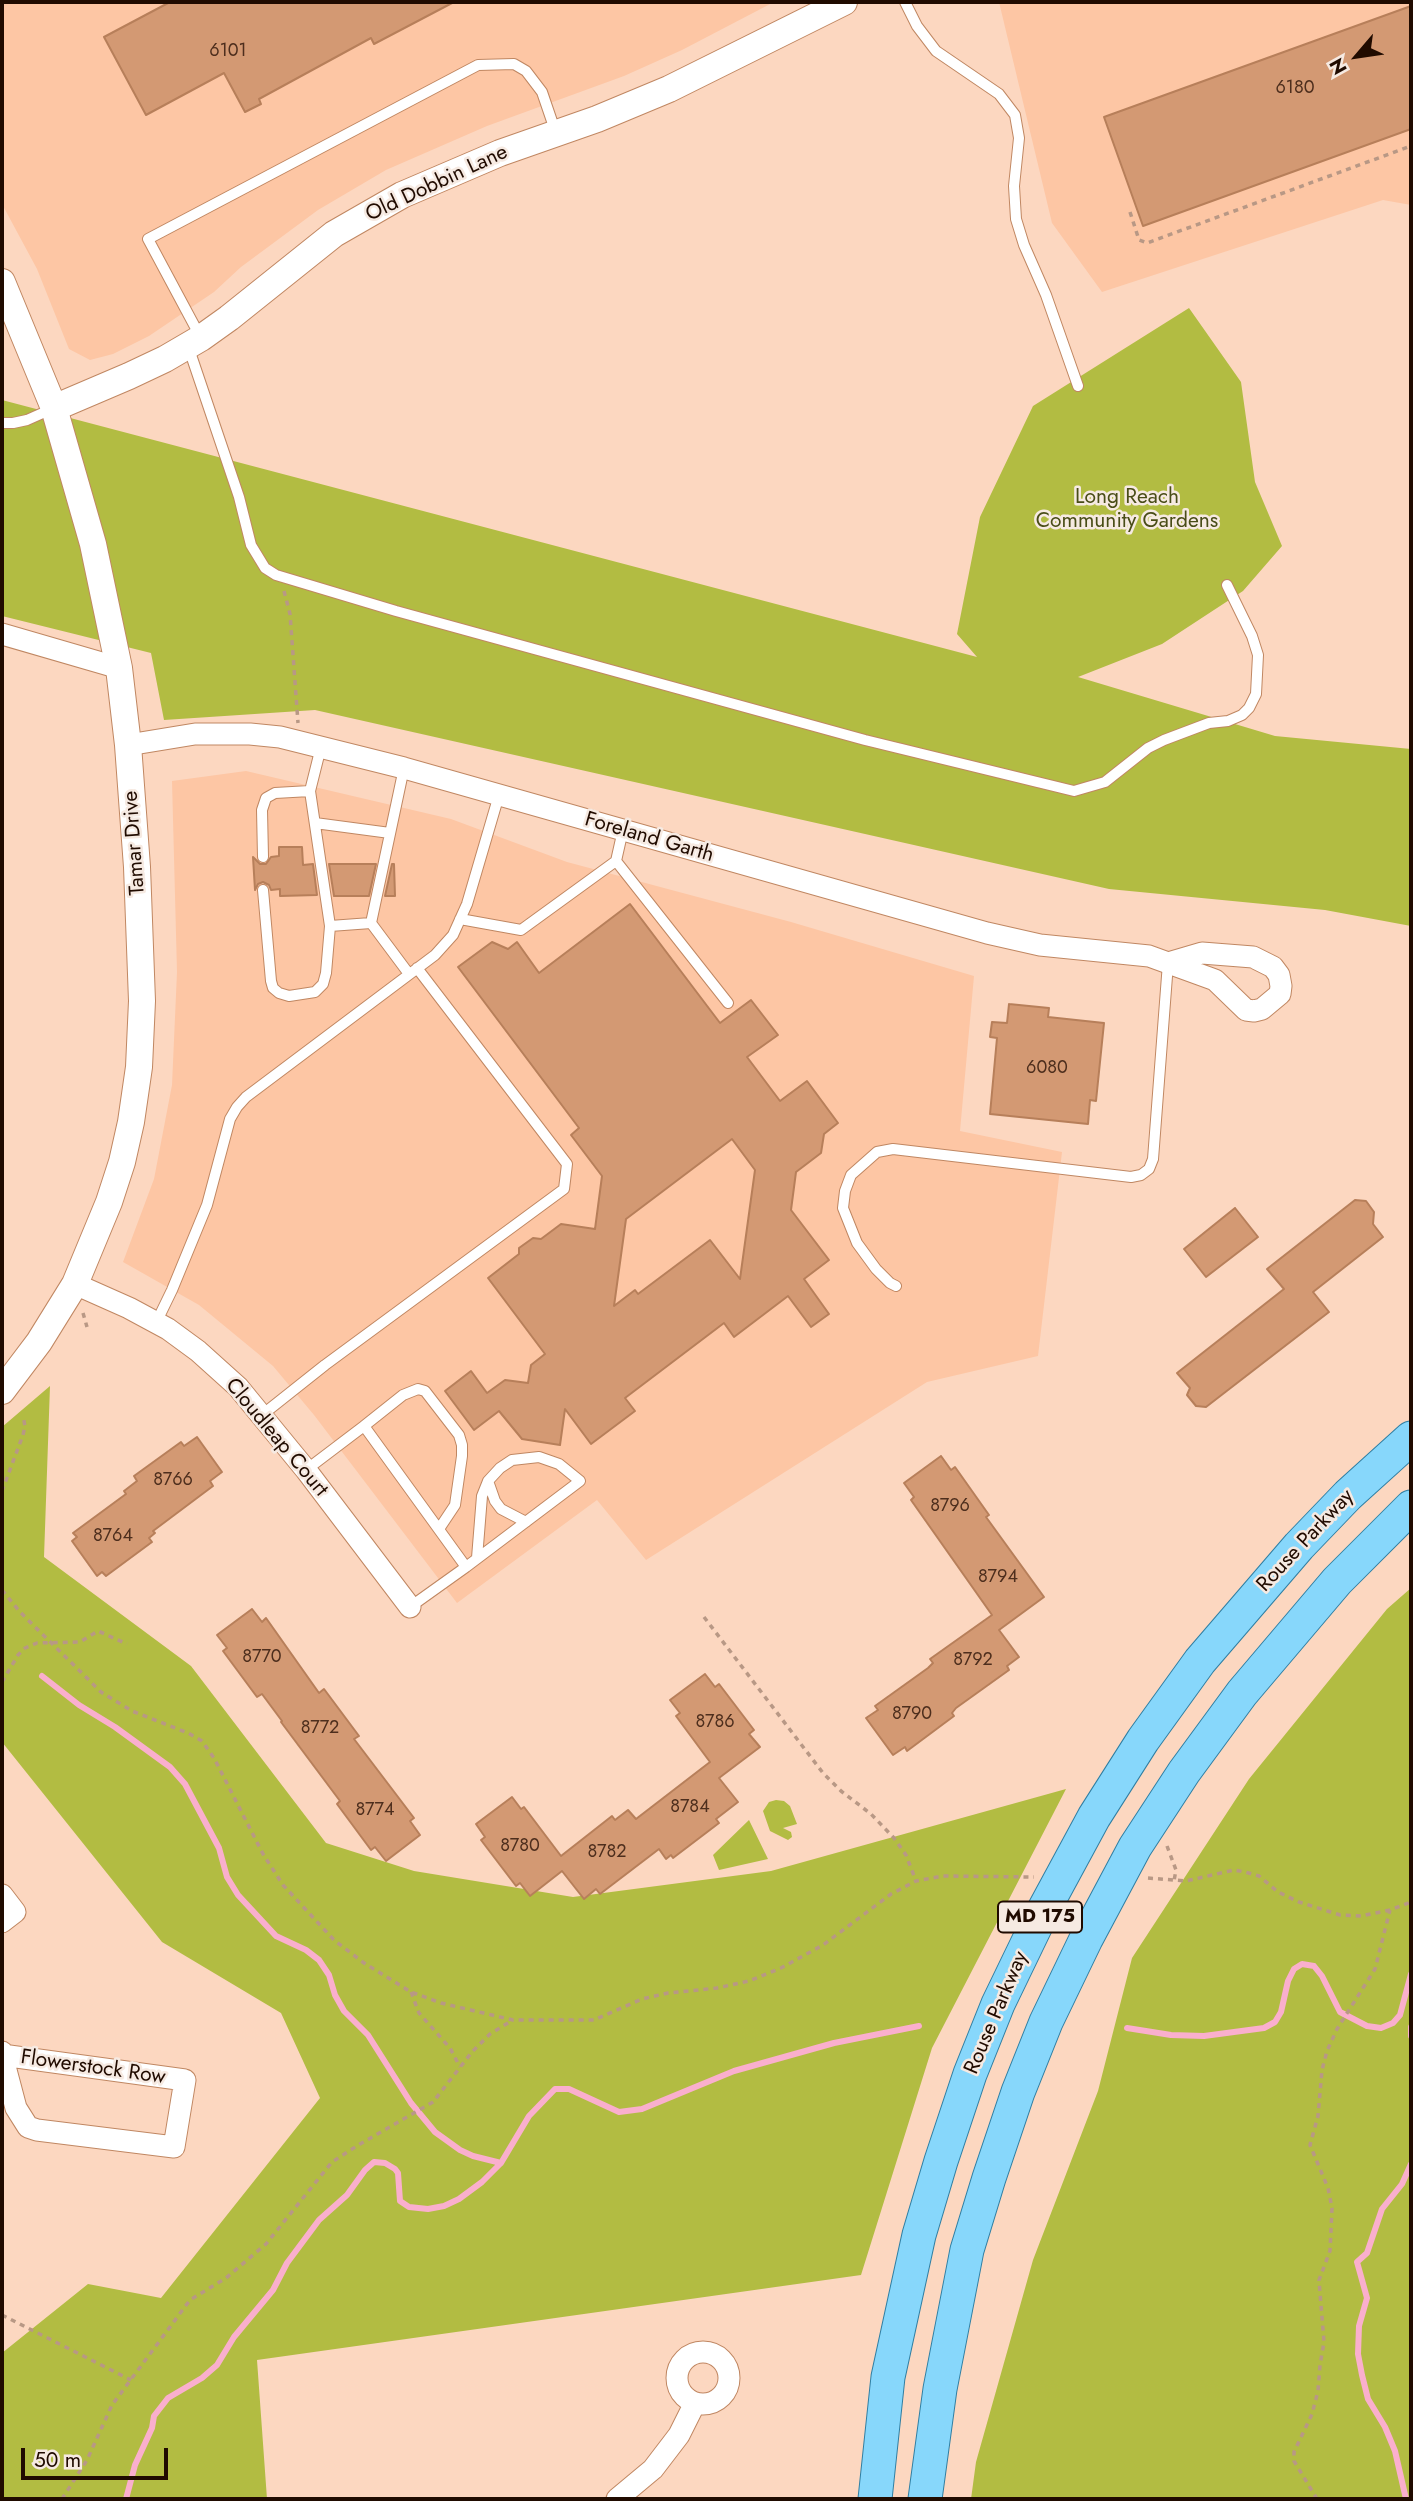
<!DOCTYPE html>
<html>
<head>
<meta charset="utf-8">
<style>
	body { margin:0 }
	#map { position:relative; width:1413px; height:2501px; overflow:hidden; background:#fcd7c0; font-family:Jost,sans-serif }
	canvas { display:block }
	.frame { position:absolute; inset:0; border:4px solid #200b00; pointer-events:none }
	.north { position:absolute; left:1322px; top:21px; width:70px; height:70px; -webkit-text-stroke:5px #f6eae2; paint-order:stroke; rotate:241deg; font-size:19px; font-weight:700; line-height:28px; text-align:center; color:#200b00 }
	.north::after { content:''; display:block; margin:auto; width:24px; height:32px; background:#200b00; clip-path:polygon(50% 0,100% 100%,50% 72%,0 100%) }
	.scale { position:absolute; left:21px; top:2448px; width:147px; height:32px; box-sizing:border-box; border:4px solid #200b00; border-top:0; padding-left:9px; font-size:21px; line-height:24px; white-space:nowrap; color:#200b00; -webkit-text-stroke:5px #f6eae2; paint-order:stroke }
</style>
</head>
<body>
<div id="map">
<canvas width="1413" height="2501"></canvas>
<div class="frame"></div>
<div class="north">N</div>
<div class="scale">50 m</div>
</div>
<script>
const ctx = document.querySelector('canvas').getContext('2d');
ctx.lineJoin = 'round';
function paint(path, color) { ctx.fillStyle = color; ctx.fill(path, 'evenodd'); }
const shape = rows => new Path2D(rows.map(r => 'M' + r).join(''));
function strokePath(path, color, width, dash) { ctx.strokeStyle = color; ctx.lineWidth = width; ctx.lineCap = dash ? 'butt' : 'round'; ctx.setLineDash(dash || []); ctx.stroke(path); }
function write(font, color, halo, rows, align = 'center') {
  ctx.font = font + ' Jost,sans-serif'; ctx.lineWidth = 5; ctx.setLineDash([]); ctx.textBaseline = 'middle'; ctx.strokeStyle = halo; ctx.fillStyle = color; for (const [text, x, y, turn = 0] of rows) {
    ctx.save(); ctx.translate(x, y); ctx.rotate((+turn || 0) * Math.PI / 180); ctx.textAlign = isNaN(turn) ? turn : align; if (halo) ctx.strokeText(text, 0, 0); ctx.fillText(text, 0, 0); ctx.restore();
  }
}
const built = shape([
	[2,2,774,2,682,50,624,76,487,126,386,170,318,210,241,267,214,292,149,336,113,354,90,360,69,349,37,269,2,204],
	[999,2,1411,2,1411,205,1383,200,1102,292,1052,223],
	[246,771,451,819,567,862,791,922,974,976,960,1131,1062,1152,1038,1356,927,1382,646,1560,597,1500,457,1603,314,1415,273,1366,199,1305,123,1262,154,1179,172,1085,177,972,172,781]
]);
const green = shape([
	[1189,308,1241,382,1255,482,1282,546,1243,591,1162,644,1078,677,1275,736,1411,749,1411,926,1325,910,1109,889,315,710,164,720,151,653,2,616,2,400,977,657,957,634,980,517,1033,406],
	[50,1386,44,1557,191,1666,326,1843,414,1871,573,1897,771,1871,1066,1789,932,2048,861,2275,257,2360,267,2499,2,2499,2,2353,88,2284,161,2298,320,2098,281,2013,162,1942,2,1742,2,1427],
	[1411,1588,1411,2499,971,2499,976,2462,1033,2260,1098,2091,1132,1958,1249,1779,1387,1609],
	[776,1800,784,1801,790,1806,797,1824,783,1828,791,1832,792,1837,788,1840,770,1831,763,1811,769,1802],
	[749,1820,768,1859,719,1870,713,1855]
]);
const stream = shape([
	[42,1676,79,1705,115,1727,170,1767,185,1784,219,1848,227,1877,238,1895,276,1936,306,1950,319,1960,329,1975,335,1995,344,2011,368,2035,411,2103,435,2132,460,2150,473,2156,501,2163],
	[1411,2027,1411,2036],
	[1127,2028,1171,2035,1204,2036,1264,2028,1275,2022,1281,2012,1288,1981,1294,1969,1302,1964,1314,1966,1322,1976,1340,2012,1367,2026,1381,2028,1393,2023,1400,2015,1411,1974],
	[126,2499,135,2465,152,2428,154,2416,168,2398,202,2378,217,2365,234,2337,273,2290,287,2263,319,2220,347,2195,365,2170,374,2162,385,2163,395,2169,398,2173,400,2201,409,2207,428,2209,444,2206,459,2199,482,2182,501,2163,529,2116,555,2089,569,2089,619,2112,642,2109,734,2071,834,2043,919,2026],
	[1406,2499,1395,2451,1385,2427,1368,2399,1362,2375,1358,2354,1359,2326,1367,2298,1357,2262,1367,2253,1382,2209,1402,2184,1411,2164]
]);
const building = shape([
	[170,2,454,2,374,44,371,38,259,99,261,104,245,112,224,73,146,115,104,37,170,2],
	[1411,6,1411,129,1143,226,1104,117,1411,6],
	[279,847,302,847,303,865,313,864,317,895,280,896,280,889,271,890,269,885,263,882,258,884,255,890,253,857,260,864,266,864,271,857,279,856,279,847],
	[329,864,376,864,369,896,334,896,329,864],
	[392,864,394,864,395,896,385,896,392,864],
	[630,904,720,1023,751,1000,778,1035,747,1057,780,1101,807,1081,838,1123,824,1134,821,1153,796,1172,791,1210,829,1260,804,1279,829,1314,811,1327,788,1296,734,1337,724,1323,625,1398,635,1411,591,1444,565,1409,560,1445,522,1439,499,1411,474,1430,445,1391,471,1371,487,1393,505,1380,528,1383,531,1365,545,1354,488,1278,519,1254,519,1248,533,1238,541,1239,561,1224,595,1229,602,1176,571,1135,579,1128,458,967,492,942,508,949,517,942,539,973,630,904],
	[732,1139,755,1170,740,1279,710,1240,638,1294,635,1290,614,1306,626,1219,732,1139],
	[1009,1004,1049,1008,1048,1017,1104,1023,1096,1101,1090,1100,1088,1124,990,1114,997,1038,990,1037,992,1022,1007,1023,1009,1004],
	[1355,1200,1366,1201,1374,1212,1373,1224,1383,1237,1313,1292,1329,1312,1206,1407,1196,1406,1187,1395,1190,1388,1177,1373,1284,1289,1267,1269,1355,1200],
	[1235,1208,1258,1237,1206,1277,1184,1249,1235,1208],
	[197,1437,222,1472,210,1481,213,1486,153,1531,155,1533,149,1538,152,1542,106,1576,102,1572,97,1576,72,1541,77,1537,73,1533,126,1494,124,1491,137,1481,134,1476,181,1442,184,1446,197,1437],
	[941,1456,951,1470,955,1467,989,1515,986,1517,1044,1597,999,1630,1019,1657,1007,1666,1009,1670,956,1708,952,1713,954,1716,907,1751,905,1747,893,1755,866,1718,878,1710,875,1706,928,1668,933,1663,930,1659,992,1615,911,1500,914,1497,904,1483,941,1456],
	[252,1609,262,1622,266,1618,319,1693,324,1689,359,1736,354,1739,414,1818,410,1821,420,1835,386,1861,375,1847,371,1850,337,1804,340,1801,281,1722,282,1721,262,1694,257,1697,223,1651,227,1648,217,1635,252,1609],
	[705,1674,715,1687,719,1684,754,1730,749,1734,760,1747,719,1778,738,1802,716,1819,719,1823,673,1858,671,1855,666,1859,659,1849,600,1894,596,1889,584,1899,562,1871,530,1896,520,1883,516,1886,481,1840,485,1837,476,1824,512,1797,521,1809,524,1807,561,1856,612,1816,615,1820,628,1810,636,1819,710,1762,676,1716,680,1713,670,1700,705,1674]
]);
const path = shape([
	[1130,212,1139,240,1147,243,1411,146],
	[284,591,290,614,298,723],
	[83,1313,87,1327],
	[2,1491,23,1435,25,1426,23,1416],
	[2,1590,20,1612,101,1692,132,1711,188,1733,202,1741,214,1758,263,1854,283,1885,334,1940,364,1963,411,1992,441,2003,513,2020,594,2020,642,1999,668,1993,717,1988,749,1981,781,1968,823,1945,891,1894,916,1881,943,1876,1034,1877],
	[704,1617,823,1773,841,1791,871,1814,894,1838,906,1855,916,1881],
	[2,1682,18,1655,25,1648,37,1643,80,1642,98,1631,127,1644],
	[1167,1846,1176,1870,1174,1881],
	[1148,1878,1186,1881,1234,1870,1245,1872,1259,1876,1278,1892,1299,1902,1340,1915,1361,1916,1390,1910,1411,1902],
	[411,1992,419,2013,450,2048,460,2067],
	[2,2315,131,2380],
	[62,2499,87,2460,112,2405,190,2300,226,2278,266,2244,332,2162,360,2144,433,2102,472,2052,490,2034,513,2020],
	[1317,2499,1294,2461,1294,2452,1312,2414,1318,2391,1320,2365,1324,2342,1319,2280,1330,2251,1332,2208,1328,2188,1310,2145,1318,2116,1322,2070,1327,2051,1337,2029,1375,1969,1390,1910]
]);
const service = shape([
	[905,2,917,26,936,51,999,94,1015,115,1019,138,1014,186,1016,219,1024,245,1046,295,1078,386],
	[201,338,148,239,478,65,514,64,526,71,542,92,556,133],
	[188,346,239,497,251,545,265,568,276,575,396,611,865,740,1074,791,1105,782,1148,748,1164,740,1209,723,1228,721,1242,715,1249,708,1256,694,1258,655,1252,636,1227,585],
	[2,423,13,423,27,420,54,408],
	[321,747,310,791,330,926,371,923],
	[404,768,371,923,409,974],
	[315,823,390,833],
	[263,857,262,810,266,798,275,793,310,791],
	[616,861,728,1003],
	[263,890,271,981,273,988,279,993,289,996,315,992,323,984,326,973,330,926],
	[460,919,521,930,616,861,623,830],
	[896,1286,890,1283,876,1269,857,1243,843,1208,845,1191,851,1175,877,1152,893,1149,1131,1177,1141,1175,1149,1169,1153,1159,1168,963],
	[156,1323,172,1290,207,1205,230,1119,237,1107,246,1097,435,955,453,935,467,904,499,795],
	[262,1415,325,1365,564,1189,567,1164,417,968],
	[364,1426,403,1395,418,1389,425,1391,459,1435,462,1445,462,1456,455,1505,439,1529],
	[306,1470,364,1426,466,1567],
	[488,1481,495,1501,501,1509,526,1522],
	[410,1607,466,1567,580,1481,559,1464,539,1457,512,1460,500,1468,488,1481,482,1496,477,1558]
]);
const minor = shape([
	[2,634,119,668],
	[128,745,195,734,250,734,280,737,404,768,987,933,1040,945,1149,956,1215,980,1246,1010,1254,1011,1262,1009,1280,994,1281,986,1279,975,1273,967,1253,957,1202,953,1168,963],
	[75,1284,129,1308,168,1329,198,1351,238,1387,306,1470,410,1607],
	[2,1895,15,1912,2,1922],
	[2,2052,2,2055,16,2108,28,2127,37,2130,174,2147,185,2080,2,2055],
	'677 2378a26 26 0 1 1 52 0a26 26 0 1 1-52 0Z',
	[617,2499,653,2469,679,2435,695,2403]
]);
const tertiary = shape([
	[2,282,54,408,93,544,119,668,128,745,137,867,142,1001,139,1067,131,1122,122,1162,109,1202,75,1284,39,1342,2,1391],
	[54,408,129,376,165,359,201,338,229,318,334,234,402,195,500,153,597,119,669,89,844,2]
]);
const primary = shape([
	[875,2499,888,2377,919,2235,941,2161,970,2074,998,2004,1041,1915,1094,1817,1143,1740,1200,1661,1299,1546,1348,1495,1411,1438],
	[925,2499,940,2389,967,2250,989,2178,1018,2092,1046,2022,1086,1939,1135,1847,1184,1772,1242,1693,1337,1581,1411,1507]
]);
const numberNames = [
	["6101",228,52],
	["6180",1295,89],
	["6080",1047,1069],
	["8766",173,1481],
	["8796",950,1507],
	["8764",113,1537],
	["8794",998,1578],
	["8770",262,1658],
	["8792",973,1661],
	["8790",912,1715],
	["8786",715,1723],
	["8772",320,1729],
	["8784",690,1808],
	["8774",375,1811],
	["8780",520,1847],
	["8782",607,1853]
];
const shields = [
	[1040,1917,84]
];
const shieldNames = [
	["MD 175",1040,1917]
];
const streetNames = [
	["Old Dobbin Lane",437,184,-25],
	["Foreland Garth",649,838,16],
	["Tamar Drive",135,843,-94],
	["Cloudleap Court",276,1438,50],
	["Rouse Parkway",1306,1541,-47],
	["Rouse Parkway",997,2013,-67],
	["Flowerstock Row",93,2068,8]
];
const parkNames = [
	["Long Reach",1127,498],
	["Community Gardens",1127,522]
];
paint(built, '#fdc6a4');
paint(green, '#b2bc42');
strokePath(stream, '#faafcd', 6);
paint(building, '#d39973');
strokePath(building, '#b77f5a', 2);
strokePath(service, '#c08762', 12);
strokePath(minor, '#c08762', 23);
strokePath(tertiary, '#c08762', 28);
strokePath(primary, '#2f7ea2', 35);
strokePath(path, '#b89885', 3.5, [5, 5]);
strokePath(service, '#fff', 10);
strokePath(minor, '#fff', 21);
strokePath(tertiary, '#fff', 26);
strokePath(primary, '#87d7fb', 33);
write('18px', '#4d2e1d', null, numberNames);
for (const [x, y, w] of shields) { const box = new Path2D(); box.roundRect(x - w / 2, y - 15.5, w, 31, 5); ctx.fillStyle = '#f6eae2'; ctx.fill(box); strokePath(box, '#200b00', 2); }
write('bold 19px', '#200b00', null, shieldNames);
write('21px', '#200b00', '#f6eae2', streetNames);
write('21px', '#494d17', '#f6eae2', parkNames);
</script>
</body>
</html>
